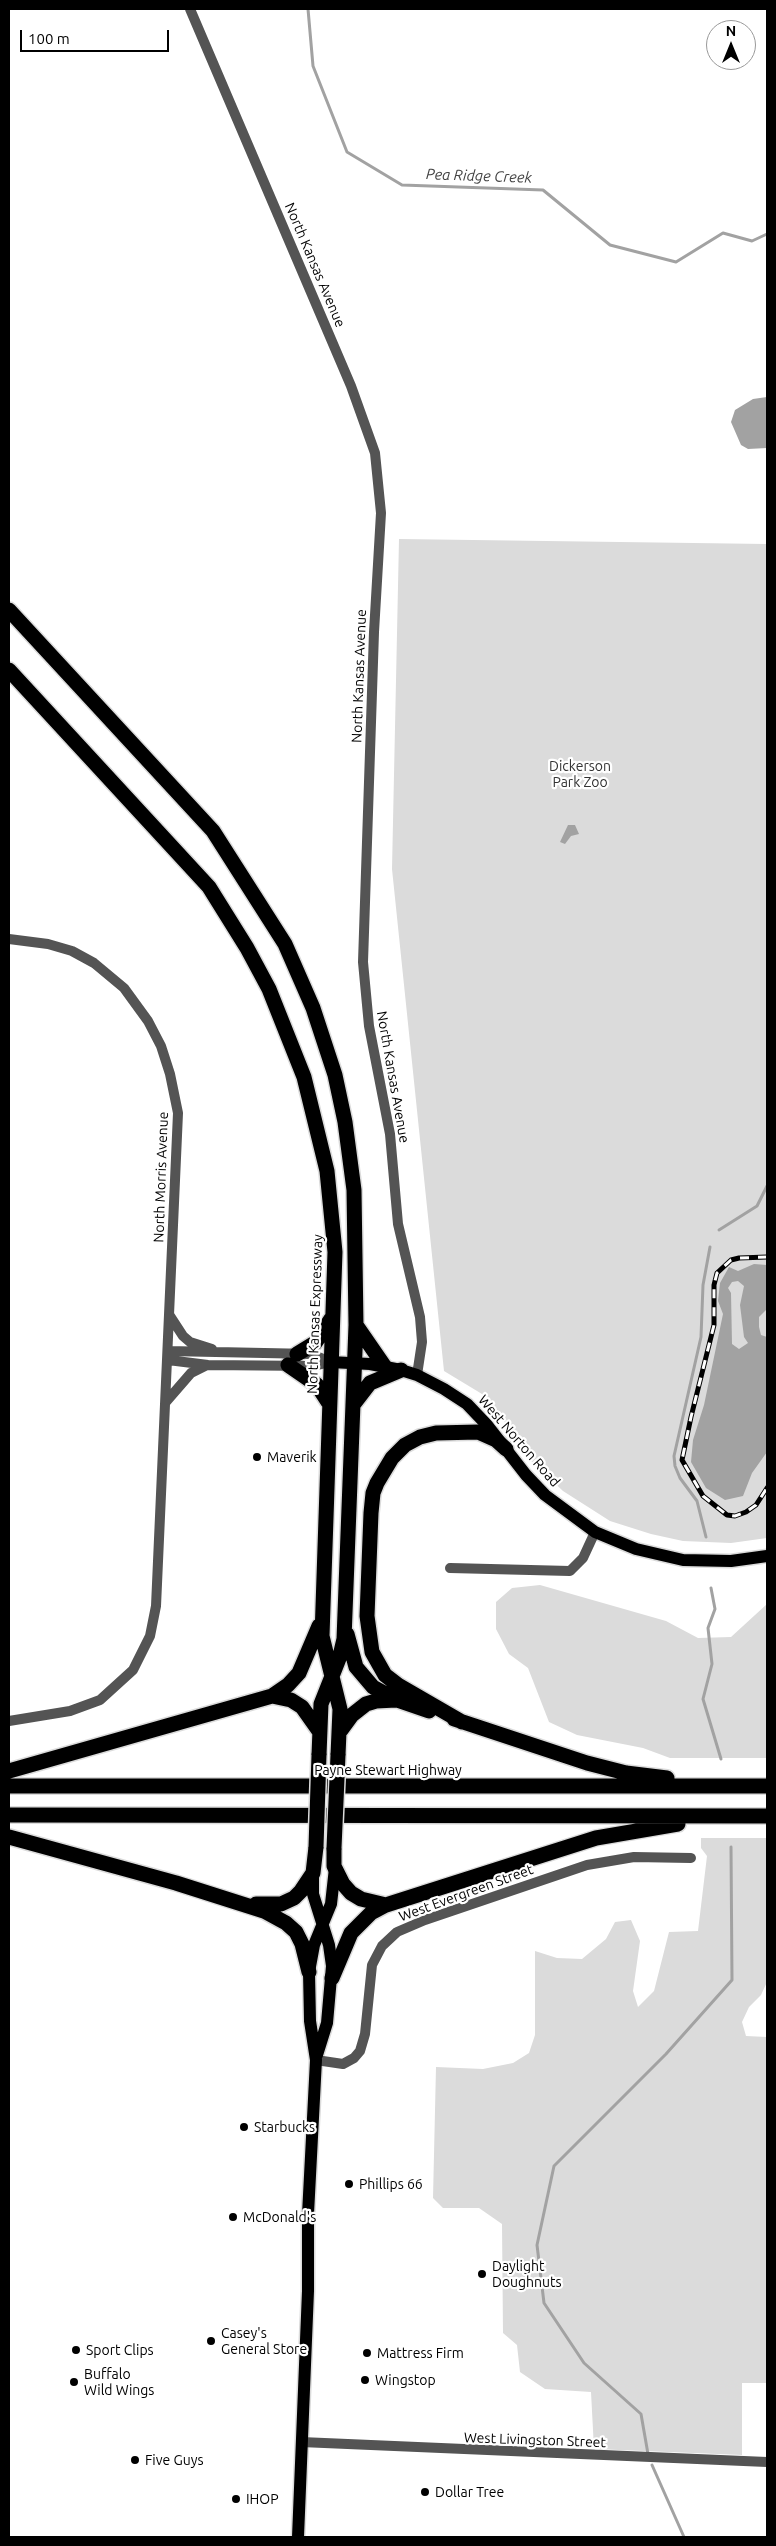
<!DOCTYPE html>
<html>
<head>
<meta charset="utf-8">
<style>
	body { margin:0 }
	#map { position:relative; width:776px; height:2546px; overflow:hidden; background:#fff; font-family:Ubuntu,sans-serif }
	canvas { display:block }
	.frame { position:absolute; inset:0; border:10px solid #000; pointer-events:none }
	.north { position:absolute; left:706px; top:20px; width:50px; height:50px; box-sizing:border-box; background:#fff; border:1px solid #999; border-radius:50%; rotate:0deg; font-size:14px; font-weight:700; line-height:20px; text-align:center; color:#000 }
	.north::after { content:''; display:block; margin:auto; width:18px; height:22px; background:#000; clip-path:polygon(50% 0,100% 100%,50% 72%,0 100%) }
	.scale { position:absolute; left:20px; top:30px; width:149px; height:22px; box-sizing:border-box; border:2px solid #000; border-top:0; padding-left:6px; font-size:15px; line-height:18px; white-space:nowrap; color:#000; -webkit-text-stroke:4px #fff; paint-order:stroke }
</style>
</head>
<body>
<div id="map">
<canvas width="776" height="2546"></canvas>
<div class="frame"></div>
<div class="north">N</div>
<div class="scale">100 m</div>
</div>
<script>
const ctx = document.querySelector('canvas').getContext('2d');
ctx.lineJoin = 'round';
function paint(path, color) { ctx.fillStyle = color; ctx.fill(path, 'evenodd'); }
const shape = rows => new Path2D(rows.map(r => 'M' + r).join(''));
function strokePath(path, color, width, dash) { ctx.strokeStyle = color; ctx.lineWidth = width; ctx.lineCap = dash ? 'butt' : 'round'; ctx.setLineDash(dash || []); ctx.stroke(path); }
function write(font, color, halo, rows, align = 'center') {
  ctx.font = font + ' Ubuntu,sans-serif'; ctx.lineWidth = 4.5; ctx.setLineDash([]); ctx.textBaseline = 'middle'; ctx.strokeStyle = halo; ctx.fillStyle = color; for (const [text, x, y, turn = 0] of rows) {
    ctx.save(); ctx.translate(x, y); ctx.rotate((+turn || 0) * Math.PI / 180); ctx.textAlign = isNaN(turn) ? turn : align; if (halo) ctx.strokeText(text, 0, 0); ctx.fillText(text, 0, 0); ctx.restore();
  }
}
const green = shape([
	[399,539,767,544,767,1538,731,1543,683,1541,651,1534,610,1521,563,1491,530,1460,492,1404,482,1394,444,1371,392,869],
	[540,1585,666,1621,698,1638,731,1637,767,1604,767,1758,670,1758,643,1748,577,1735,549,1722,528,1668,509,1654,496,1629,496,1602,512,1588],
	[701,1838,767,1838,767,1982,761,1995,749,2007,742,2022,746,2036,767,2037,767,2383,742,2383,742,2455,594,2449,591,2392,545,2389,520,2372,517,2345,503,2333,502,2224,479,2208,443,2208,433,2198,436,2067,483,2069,513,2063,529,2053,535,2035,535,1951,557,1958,582,1959,606,1939,615,1922,631,1920,640,1941,633,1991,638,2007,654,1991,669,1932,698,1931,707,1856,701,1848]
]);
const water = shape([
	[767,397,767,448,748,449,741,445,731,422,735,410,753,399],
	[568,825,575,825,579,834,571,836,565,844,560,842],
	[754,1264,767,1265,767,1309,759,1317,759,1327,761,1335,767,1337,767,1452,752,1473,743,1496,725,1500,706,1488,691,1462,693,1440,704,1405,723,1314,718,1301,720,1283,729,1267,738,1271],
	[738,1281,744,1286,740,1305,744,1337,748,1343,739,1349,732,1344,731,1293,728,1288,732,1282]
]);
const stream = shape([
	[308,9,313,66,347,152,402,185,543,190,610,245,676,262,723,233,752,241,767,234],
	[719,1230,757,1206,767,1186],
	[706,1537,697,1501,680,1478,675,1466,674,1456,701,1337,703,1285,710,1247],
	[711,1588,715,1609,708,1628,712,1664,703,1699,721,1759],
	[648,2454,641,2414,584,2363,544,2303,537,2245,554,2166,666,2054,732,1980,731,1847],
	[652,2465,684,2537]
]);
const minor = shape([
	[190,9,351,386,375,453,381,513,374,632,363,962,369,1026,390,1134,398,1224,420,1317,422,1342,417,1375],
	[9,939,48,944,72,951,94,963,124,988,148,1021,161,1046,170,1074,178,1113,156,1606,150,1636,133,1670,100,1700,70,1711,9,1721],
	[170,1316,183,1336,190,1342,212,1349],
	[168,1351,312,1354,330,1362],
	[168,1360,208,1365,312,1366,330,1362],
	[165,1403,191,1373,207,1365],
	[450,1568,570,1571,583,1558,595,1532],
	[316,2060,343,2064,354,2058,360,2051,365,2034,372,1965,382,1946,397,1932,425,1920,587,1865,634,1857,691,1858],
	[301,2442,767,2462]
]);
const major = shape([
	[330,1362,370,1364,401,1370,417,1375,444,1389,467,1404,487,1425,526,1475,545,1495,595,1532,636,1549,683,1560,731,1561,767,1556],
	[313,1873,313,1894,329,1945,332,1966,327,2023,317,2055],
	[298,2537,308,2291,308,2214,316,2060,310,2021,309,1972,314,1945,331,1904,335,1868]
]);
const highway = shape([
	[9,610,213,831,285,944,313,1008,335,1075,345,1122,354,1190,356,1325,344,1639,340,1656,321,1704,319,1755],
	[9,670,209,887,247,948,269,989,304,1077,327,1171,335,1252,322,1636,340,1709,338,1755],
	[356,1325,385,1367],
	[297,1354,315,1343,331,1319],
	[288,1365,317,1385,328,1402],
	[353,1405,370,1383,401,1370],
	[347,1634,356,1667,373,1687,397,1700,429,1711],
	[272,1696,291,1700,302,1707,319,1731],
	[454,1719,587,1763,626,1773,667,1778],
	[462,1722,398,1685,385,1675,372,1652,367,1616,371,1513,373,1493,377,1483,392,1458,405,1445,420,1437,436,1433,478,1432,496,1440,506,1449],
	[341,1730,352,1715,366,1704,376,1701,396,1700],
	[9,1771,272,1696,288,1685,299,1673,319,1626],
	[9,1786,767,1786],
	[9,1815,767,1816],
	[9,1837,176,1883,264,1911,286,1923,296,1932,302,1944,309,1972],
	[334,1848,334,1866,343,1884,351,1893,361,1899,386,1905],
	[256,1904,281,1904,294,1898,301,1891,313,1873,316,1847],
	[332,1978,351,1933,371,1913,386,1905,596,1838,678,1824]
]);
const rail = shape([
	[767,1257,739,1258,731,1260,717,1273,714,1285,714,1325,691,1417,682,1460,703,1496,727,1515,735,1516,746,1512,756,1505,767,1488]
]);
const highwayBridge = shape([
	[316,1847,319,1755],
	[334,1848,338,1755]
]);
const markers = [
	[257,1457,5,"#000"],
	[244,2127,5,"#000"],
	[349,2184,5,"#000"],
	[233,2217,5,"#000"],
	[482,2274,5,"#000"],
	[211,2341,5,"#000"],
	[76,2350,5,"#000"],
	[367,2353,5,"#000"],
	[365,2380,5,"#000"],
	[74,2382,5,"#000"],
	[135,2460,5,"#000"],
	[425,2492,5,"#000"],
	[236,2499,5,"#000"]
];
const streetNames = [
	["North Kansas Avenue",315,265,67],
	["North Kansas Avenue",359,676,-88],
	["North Kansas Avenue",393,1077,80],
	["North Morris Avenue",161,1177,-88],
	["North Kansas Expressway",315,1314,-88],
	["West Norton Road",519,1441,49],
	["Payne Stewart Highway",388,1770],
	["West Evergreen Street",466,1893,-20],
	["West Livingston Street",535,2440,2]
];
const parkNames = [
	["Dickerson",580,766],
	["Park Zoo",580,782]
];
const poiNames = [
	["Maverik",267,1457],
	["Starbucks",254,2127],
	["Phillips 66",359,2184],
	["McDonald's",243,2217],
	["Daylight",492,2266],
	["Doughnuts",492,2282],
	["Casey's",221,2333],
	["General Store",221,2349],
	["Sport Clips",86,2350],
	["Mattress Firm",377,2353],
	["Buffalo",84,2374],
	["Wild Wings",84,2390],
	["Wingstop",375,2380],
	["Five Guys",145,2460],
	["Dollar Tree",435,2492],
	["IHOP",246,2499]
];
const waterNames = [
	["Pea Ridge Creek",479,176,2]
];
paint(green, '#dbdbdb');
paint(water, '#a2a2a2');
strokePath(stream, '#a2a2a2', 3);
strokePath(major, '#dbdbdb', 15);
strokePath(highway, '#dbdbdb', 18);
strokePath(minor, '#545454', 10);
strokePath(major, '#000', 12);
strokePath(highway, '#000', 15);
strokePath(rail, '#000', 5);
strokePath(rail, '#fff', 3, [9]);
strokePath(highwayBridge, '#dbdbdb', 18, []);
strokePath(highwayBridge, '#000', 15);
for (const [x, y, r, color] of markers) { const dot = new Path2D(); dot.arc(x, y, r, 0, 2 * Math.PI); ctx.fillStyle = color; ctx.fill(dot); strokePath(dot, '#fff', 2); }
write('14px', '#000', '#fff', streetNames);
write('14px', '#323232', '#fff', parkNames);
write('14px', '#000', '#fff', poiNames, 'left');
write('italic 15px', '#434343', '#fff', waterNames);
</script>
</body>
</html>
